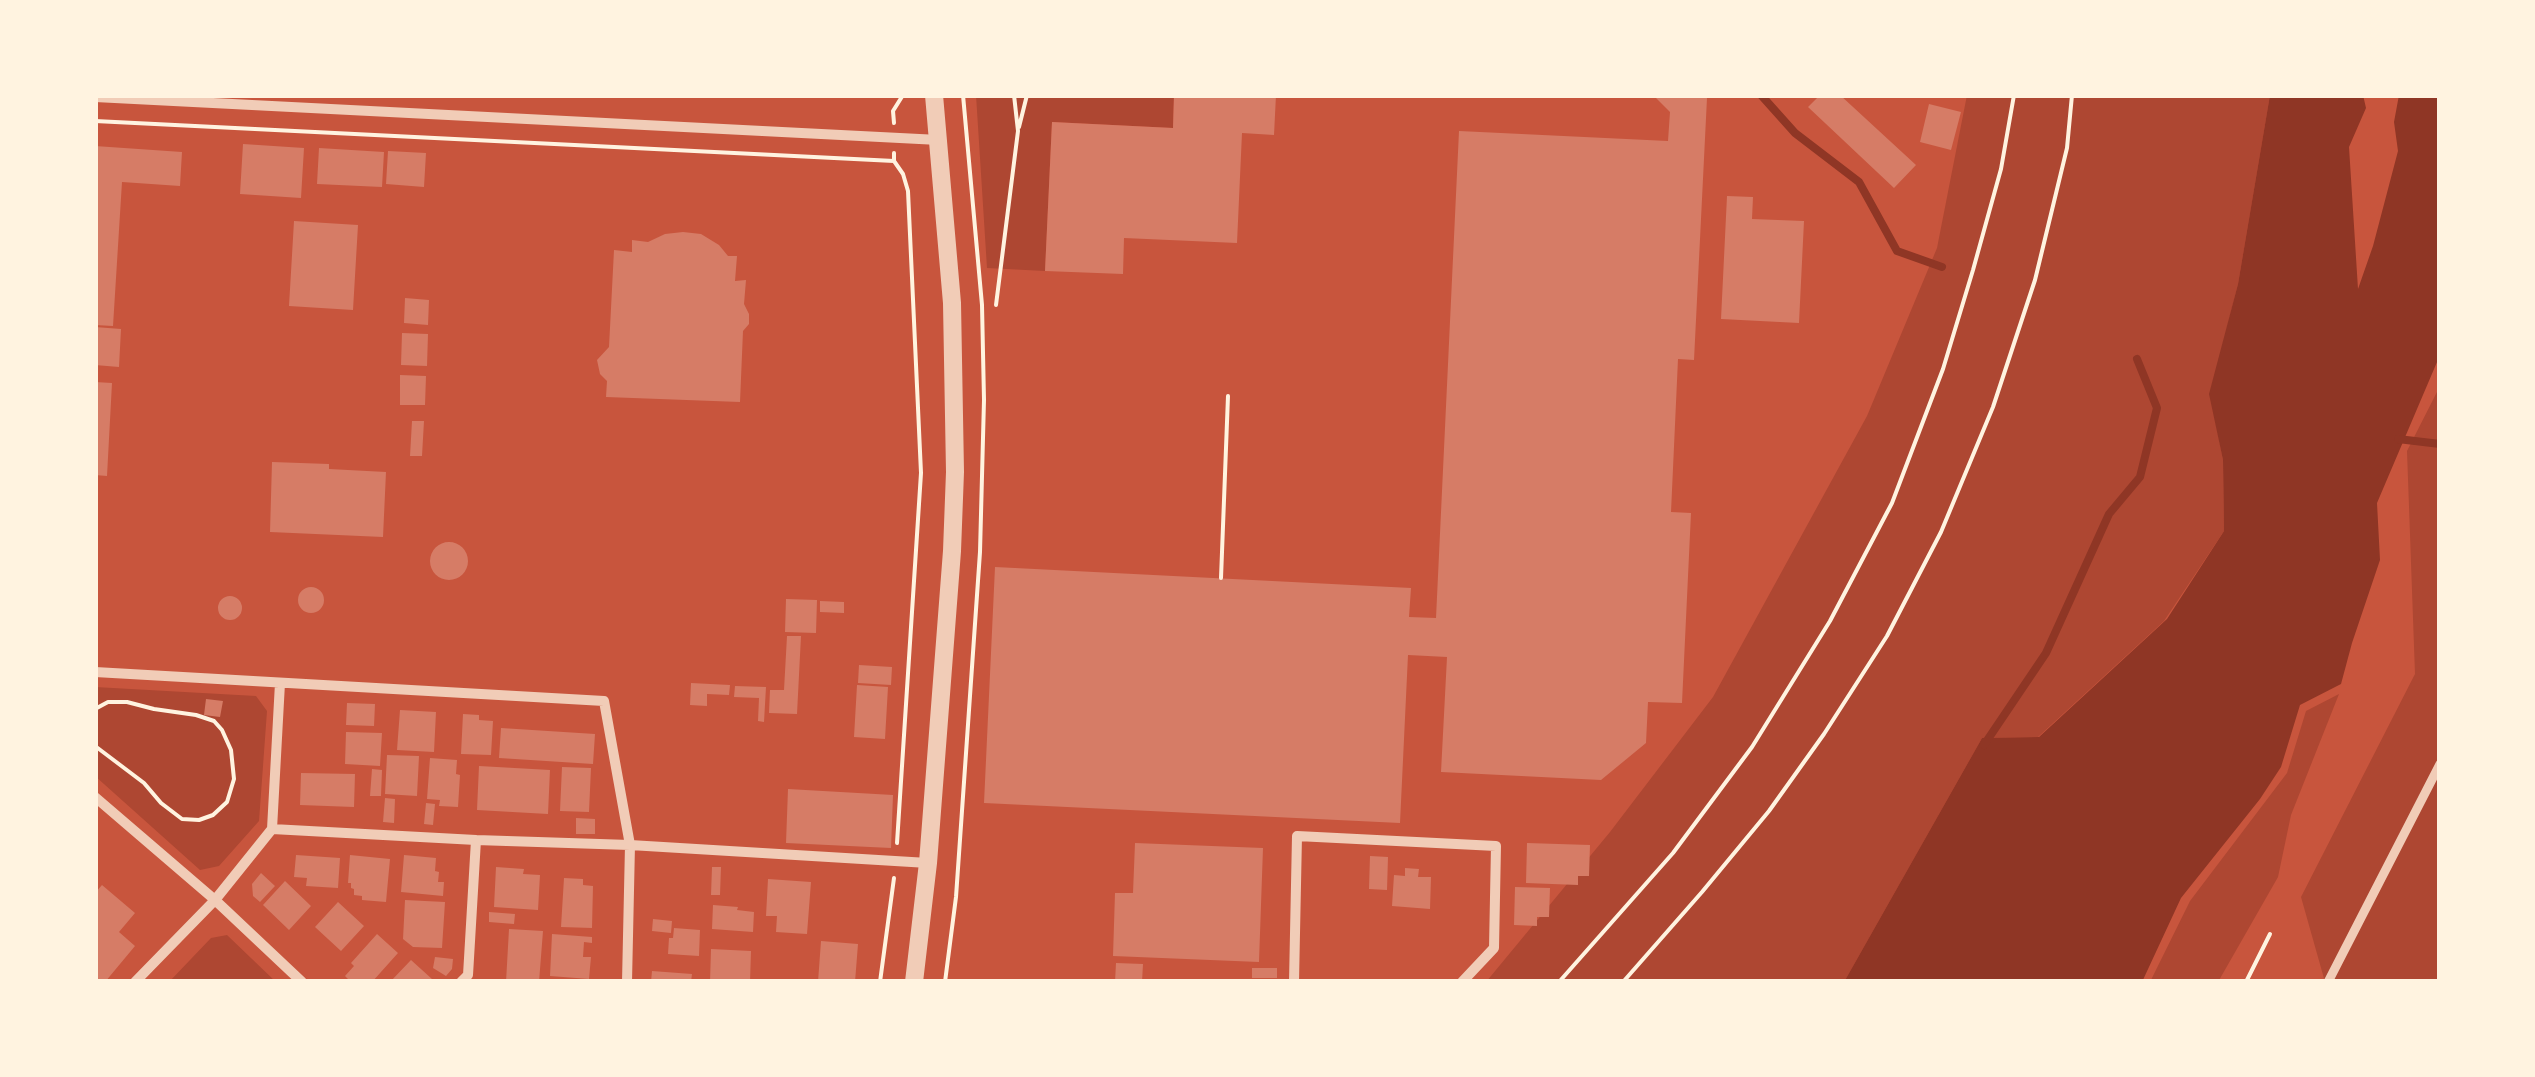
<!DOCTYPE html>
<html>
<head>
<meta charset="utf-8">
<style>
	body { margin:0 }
	#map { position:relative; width:2535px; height:1077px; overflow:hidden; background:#c8553d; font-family:"Playfair Display",serif }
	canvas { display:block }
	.frame { position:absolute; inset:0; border:98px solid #fff3e0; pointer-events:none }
</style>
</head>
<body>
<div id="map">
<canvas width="2535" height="1077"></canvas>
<div class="frame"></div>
</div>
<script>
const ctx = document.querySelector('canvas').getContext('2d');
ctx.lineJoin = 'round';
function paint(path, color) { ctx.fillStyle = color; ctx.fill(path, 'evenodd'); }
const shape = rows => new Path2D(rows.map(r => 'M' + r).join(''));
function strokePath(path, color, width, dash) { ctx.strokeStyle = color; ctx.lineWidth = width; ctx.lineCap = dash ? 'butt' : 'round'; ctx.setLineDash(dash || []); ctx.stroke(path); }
const green = shape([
	[976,95,1174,95,1173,128,1052,122,1045,271,987,268],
	[1967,95,2270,95,2238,284,2210,394,2223,460,2224,531,2164,621,2038,737,1982,738,1844,982,1486,982,1610,832,1713,697,1867,416,1937,248],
	[2440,386,2440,982,2325,982,2301,897,2415,674,2407,451],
	[95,687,256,696,267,711,259,821,219,866,200,870,95,776],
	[2339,694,2291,815,2278,877,2218,982,2150,982,2190,901,2287,773,2306,711],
	[227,935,276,982,169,982,211,938]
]);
const water = shape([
	[2270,95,2363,95,2366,108,2349,147,2358,289,2373,246,2398,151,2394,122,2399,95,2440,95,2440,355,2377,503,2380,560,2352,643,2341,684,2300,705,2281,767,2260,799,2181,898,2142,982,1844,982,1982,738,2039,737,2167,619,2224,531,2223,460,2209,394,2238,284]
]);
const stream = shape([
	[1761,95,1795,133,1859,182,1897,251,1942,267],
	[2398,439,2440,444],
	[1984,745,2046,653,2109,514,2140,477,2157,408,2137,359]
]);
const building = shape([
	[1174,95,1276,95,1274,135,1242,133,1237,243,1124,238,1123,274,1045,271,1052,122,1173,128],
	[1653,95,1703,95,1707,98,1694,360,1678,359,1671,512,1691,513,1682,703,1648,702,1646,743,1601,780,1441,772,1447,657,1408,655,1400,823,984,803,995,567,1411,588,1409,617,1436,618,1459,131,1668,141,1670,112],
	[1820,95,1840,95,1916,165,1894,188,1808,107],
	[1929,104,1961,112,1951,150,1920,142],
	[243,144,304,148,301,198,240,194],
	[95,146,182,152,180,186,122,182,113,326,95,325],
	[319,148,384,152,382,187,317,184],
	[388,151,426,153,424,187,386,184],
	[1727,196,1753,197,1752,219,1804,221,1799,323,1721,319],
	[294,221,358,225,353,310,289,306],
	[683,232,701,234,719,245,728,256,737,256,735,281,746,280,744,304,749,314,749,324,743,331,740,402,606,397,607,381,600,374,597,360,609,347,614,250,632,252,632,240,648,242,665,234],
	[405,298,429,300,428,325,404,323],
	[95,327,121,329,119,367,95,365],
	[402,333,428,334,427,366,401,365],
	[400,375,426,376,425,405,400,405],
	[95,382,112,383,107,476,95,475],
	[412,421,424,421,422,456,410,456],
	[272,462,329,464,329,469,386,472,383,537,270,532],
	'430 561a19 19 0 1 1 38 0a19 19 0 1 1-38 0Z',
	'298 600a13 13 0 1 1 26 0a13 13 0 1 1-26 0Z',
	'218 608a12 12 0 1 1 24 0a12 12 0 1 1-24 0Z',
	[786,599,817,600,816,633,785,632],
	[820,601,844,602,844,613,820,612],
	[787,636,801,636,797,714,769,713,770,690,784,690],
	[859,665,892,667,891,685,858,683],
	[691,683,730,685,729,695,707,694,707,706,690,705],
	[857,685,888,687,885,739,854,737],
	[735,686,766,687,764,722,758,721,759,698,734,697],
	[206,699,223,701,220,717,204,715],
	[347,703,375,704,374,726,346,725],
	[400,710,436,712,434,752,397,750],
	[463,714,479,715,479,720,493,721,491,755,461,754],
	[501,728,595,734,593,764,499,758],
	[346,732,382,733,380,766,345,764],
	[387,755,419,756,417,796,385,794],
	[430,758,457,760,456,774,460,775,458,807,439,806,440,800,427,799],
	[479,766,550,770,548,814,477,810],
	[562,767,591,768,589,812,560,811],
	[372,769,382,770,381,796,370,796],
	[301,773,355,774,354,807,300,805],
	[788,789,893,795,891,848,786,843],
	[385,798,395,799,394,823,383,822],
	[426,803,435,804,433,825,424,824],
	[576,818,595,819,595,834,576,834],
	[1135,843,1263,848,1259,962,1113,956,1115,893,1133,893],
	[1527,843,1590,845,1589,876,1578,876,1578,885,1526,883],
	[296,855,340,858,338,888,306,886,307,878,294,877],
	[350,855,390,859,386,902,362,900,362,896,354,895,354,889,351,888,351,883,348,883],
	[404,855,436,858,435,871,439,872,438,882,444,882,443,896,401,892],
	[1370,856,1388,857,1387,890,1369,889],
	[496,867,524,869,523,874,540,875,538,910,494,907],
	[712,867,721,867,720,895,711,895],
	[1405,868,1419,869,1418,877,1431,877,1430,909,1392,906,1394,875,1405,876],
	[261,873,275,886,260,902,253,896,252,884],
	[564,878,583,879,583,885,593,886,592,928,561,927],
	[768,879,811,882,807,934,776,932,777,916,766,916],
	[285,881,311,906,289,930,263,905],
	[102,885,135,913,119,932,135,946,105,982,99,982,95,979,95,893],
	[1515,887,1550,888,1549,917,1537,917,1537,926,1514,925],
	[405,900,445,902,442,948,413,947,403,939],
	[338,902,364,926,341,951,315,927],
	[713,905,738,907,737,910,754,912,753,932,712,929],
	[489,912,515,914,514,924,489,922],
	[653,919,672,921,671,933,652,931],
	[674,928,700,930,699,956,668,954,669,938,673,938],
	[509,929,543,931,539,982,506,982],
	[377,934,398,953,372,982,351,982,345,976,354,966,351,963],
	[552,934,592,937,592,943,584,942,583,957,591,957,589,979,550,976],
	[821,941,858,944,855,982,818,982],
	[711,949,751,951,750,982,710,982],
	[435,957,453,959,452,969,446,976,433,968],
	[411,960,432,979,430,982,390,982],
	[1116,963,1143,964,1142,982,1115,982],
	[1252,968,1277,968,1277,978,1252,978],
	[652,971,692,974,691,982,651,982]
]);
const path = shape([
	[95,121,894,161],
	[894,123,893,111,903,95],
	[1019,127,1027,95],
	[894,153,894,161,903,174,908,191,921,473,897,843],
	[996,305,1018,131,1014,95],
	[1221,578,1228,396],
	[95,709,108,702,127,702,154,709,196,715,214,721,222,730,231,750,234,779,227,802,213,815,199,820,182,819,161,803,144,783,95,746],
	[880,982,894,878],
	[945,982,956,897,980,552,984,400,982,305,963,95],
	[1559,982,1673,853,1752,747,1830,621,1892,503,1943,369,1973,270,2001,169,2014,95],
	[1623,982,1702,892,1769,811,1824,734,1887,636,1941,532,1993,407,2035,280,2067,148,2072,95],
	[2246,982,2270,934]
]);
const pedestrian = shape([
	[2328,982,2440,764]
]);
const minor = shape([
	[95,97,939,140],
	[95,672,604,701,630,845,627,982],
	[95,797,215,900,302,982],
	[272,829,476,840,630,845,928,863],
	[135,982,215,900,272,829,280,683],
	[461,982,468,975,476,840],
	[1294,982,1297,836,1496,846,1494,948,1462,982]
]);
const tertiary = shape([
	[914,982,928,863,952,551,955,472,952,303,934,95]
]);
paint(green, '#ae4732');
paint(water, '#8f3625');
strokePath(stream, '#8f3625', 8);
paint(building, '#d67c66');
strokePath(path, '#fff3e0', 4);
strokePath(pedestrian, '#f1ccb7', 9);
strokePath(minor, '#f1ccb7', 10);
strokePath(tertiary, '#f1ccb7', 18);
</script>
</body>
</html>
